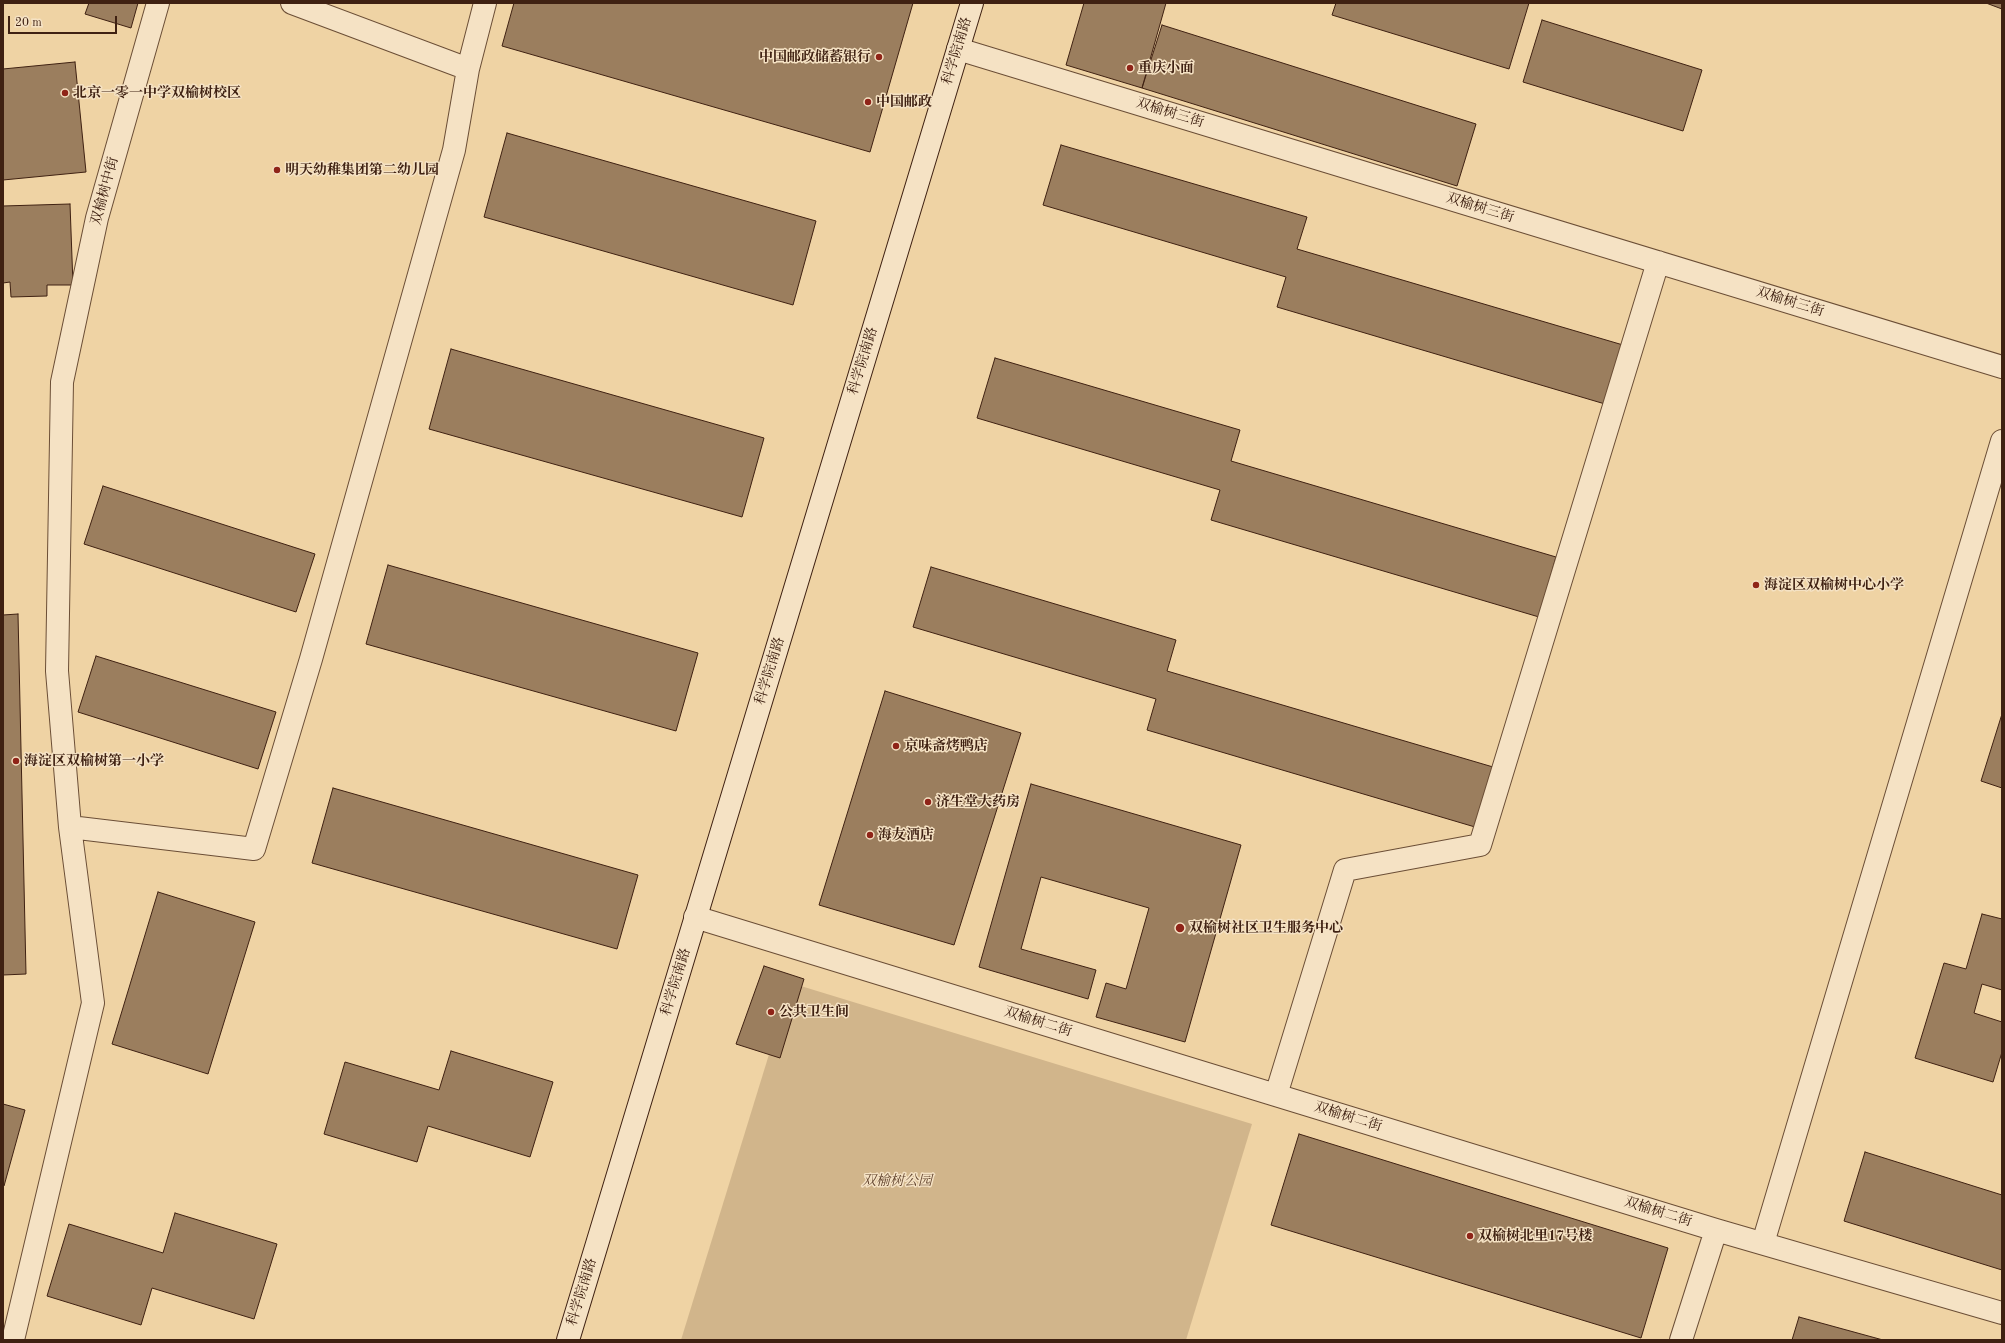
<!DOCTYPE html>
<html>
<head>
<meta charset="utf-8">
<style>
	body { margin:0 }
	#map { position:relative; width:2005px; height:1343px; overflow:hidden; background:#efd3a4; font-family:"Old Standard TT",serif }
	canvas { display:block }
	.frame { position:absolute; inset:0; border:4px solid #3f2112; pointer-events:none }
	.scale { position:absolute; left:8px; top:16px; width:109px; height:18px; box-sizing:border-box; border:2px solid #3f2112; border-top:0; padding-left:5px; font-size:12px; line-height:14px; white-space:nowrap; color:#3f2112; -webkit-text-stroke:3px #f5e2c4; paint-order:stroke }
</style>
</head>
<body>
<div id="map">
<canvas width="2005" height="1343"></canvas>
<div class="frame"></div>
<div class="scale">20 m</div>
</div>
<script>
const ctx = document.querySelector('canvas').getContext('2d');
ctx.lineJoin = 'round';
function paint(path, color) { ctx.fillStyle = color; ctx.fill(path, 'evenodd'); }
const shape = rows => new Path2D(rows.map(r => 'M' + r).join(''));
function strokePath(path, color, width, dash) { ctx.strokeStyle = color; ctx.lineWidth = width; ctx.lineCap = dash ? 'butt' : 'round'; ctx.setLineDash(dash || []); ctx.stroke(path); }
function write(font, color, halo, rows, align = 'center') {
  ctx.font = font + ' "Old Standard TT","Noto Serif SC",serif'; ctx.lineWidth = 3; ctx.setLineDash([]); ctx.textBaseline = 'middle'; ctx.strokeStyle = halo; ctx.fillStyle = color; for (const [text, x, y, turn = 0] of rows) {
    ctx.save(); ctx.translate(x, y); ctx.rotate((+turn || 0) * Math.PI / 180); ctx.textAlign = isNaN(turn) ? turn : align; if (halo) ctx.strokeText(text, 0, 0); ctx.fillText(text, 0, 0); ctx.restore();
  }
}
const green = shape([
	[791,983,1252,1124,1186,1340,681,1340]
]);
const building = shape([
	[89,3,138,3,131,28,85,14,89,3],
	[514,3,913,3,870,152,502,46,514,3],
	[1084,3,1166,3,1142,88,1066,65,1084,3],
	[1336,3,1529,3,1509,69,1332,15,1336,3],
	[1986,3,2002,3,2002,9,1986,3],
	[1542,20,1702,70,1683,131,1523,82,1542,20],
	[1162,25,1476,124,1457,186,1142,88,1162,25],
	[75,62,86,172,3,180,3,69,75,62],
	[507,133,816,221,793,305,484,217,507,133],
	[1061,145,1307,217,1297,249,1623,345,1605,404,1277,307,1286,277,1043,205,1061,145],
	[70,204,73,285,47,285,47,296,11,297,10,282,3,283,3,206,70,204],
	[451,349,764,438,742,517,429,429,451,349],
	[995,358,1240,430,1231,461,1556,557,1539,617,1211,520,1220,490,977,418,995,358],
	[103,486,315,554,296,612,84,544,103,486],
	[388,565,698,653,676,731,366,644,388,565],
	[931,567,1176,640,1167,671,1493,767,1475,827,1147,730,1156,699,913,627,931,567],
	[18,614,26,974,3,975,3,615,18,614],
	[96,656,276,712,258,769,78,712,96,656],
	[885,691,1021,733,954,945,819,905,885,691],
	[2002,714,2002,788,1981,781,2002,714],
	[1031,784,1241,845,1185,1042,1096,1017,1106,983,1126,989,1149,908,1041,877,1021,949,1096,970,1088,999,979,967,1031,784],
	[333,788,638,875,617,949,312,863,333,788],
	[158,892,255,922,208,1074,112,1044,158,892],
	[1982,914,2002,919,2002,990,1982,984,1974,1013,2002,1022,2002,1052,1993,1082,1915,1058,1944,963,1966,969,1982,914],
	[764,966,804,979,780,1058,736,1044,764,966],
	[451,1051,553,1082,530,1157,428,1126,417,1162,324,1134,345,1062,439,1090,451,1051],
	[3,1104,25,1110,4,1186,3,1186,3,1104],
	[1299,1134,1668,1248,1641,1338,1271,1225,1299,1134],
	[1865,1152,2002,1195,2002,1270,1844,1221,1865,1152],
	[175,1213,277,1244,254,1319,152,1288,141,1325,47,1296,69,1224,163,1253,175,1213],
	[1799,1317,1883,1340,1792,1340,1799,1317]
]);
const lane = shape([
	[1763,1243,2002,441]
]);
const street = shape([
	[158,3,97,218,62,382,57,671,70,827,254,849,311,659,454,150,468,69,485,3],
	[292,3,468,69],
	[958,49,2002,367],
	[695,917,1716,1230,2002,1313],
	[1276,1095,1345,870,1480,845,1658,262],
	[13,1340,93,1003,70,827],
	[1681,1340,1716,1230]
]);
const secondary = shape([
	[568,1340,972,3]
]);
const markers = [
	[879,57,4,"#8f2418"],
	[1130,68,4,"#8f2418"],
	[65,93,4,"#8f2418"],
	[868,102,4,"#8f2418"],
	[277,170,4,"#8f2418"],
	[1756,585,4,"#8f2418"],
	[896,746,4,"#8f2418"],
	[16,761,4,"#8f2418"],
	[928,802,4,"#8f2418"],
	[870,835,4,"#8f2418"],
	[1180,928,5,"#8f2418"],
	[771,1012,4,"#8f2418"],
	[1470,1236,4,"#8f2418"]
];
const streetNames = [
	["科学院南路",957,51,-73],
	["双榆树三街",1170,113,17],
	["双榆树中街",105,191,-75],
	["双榆树三街",1480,208,17],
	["双榆树三街",1790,302,17],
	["科学院南路",863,361,-73],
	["科学院南路",770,671,-73],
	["科学院南路",676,982,-73],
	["双榆树二街",1038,1022,17],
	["双榆树二街",1348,1117,17],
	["双榆树二街",1658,1212,17],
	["科学院南路",582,1292,-73]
];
const poiNames = [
	["中国邮政储蓄银行",871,57,"right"],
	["重庆小面",1138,68],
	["北京一零一中学双榆树校区",73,93],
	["中国邮政",876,102],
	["明天幼稚集团第二幼儿园",285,170],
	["海淀区双榆树中心小学",1764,585],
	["京味斋烤鸭店",904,746],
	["海淀区双榆树第一小学",24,761],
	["济生堂大药房",936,802],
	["海友酒店",878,835],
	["双榆树社区卫生服务中心",1189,928],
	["公共卫生间",779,1012],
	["双榆树北里17号楼",1478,1236]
];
const parkNames = [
	["双榆树公园",897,1181]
];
paint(green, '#d1b58b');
paint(building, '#9b7e5e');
strokePath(building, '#3f2112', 1);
strokePath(lane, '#6b4e36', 24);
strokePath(street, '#6b4e36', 24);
strokePath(secondary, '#3f2112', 24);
strokePath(lane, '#f5e2c4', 22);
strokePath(street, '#f5e2c4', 22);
strokePath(secondary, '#f5e2c4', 22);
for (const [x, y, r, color] of markers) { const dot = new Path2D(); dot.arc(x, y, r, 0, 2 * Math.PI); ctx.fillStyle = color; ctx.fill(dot); strokePath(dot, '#f5e2c4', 1.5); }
write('14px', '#3f2112', '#f5e2c4', streetNames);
write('bold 14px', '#3f2112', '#f5e2c4', poiNames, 'left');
write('italic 14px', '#644630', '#f5e2c4', parkNames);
</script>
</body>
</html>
